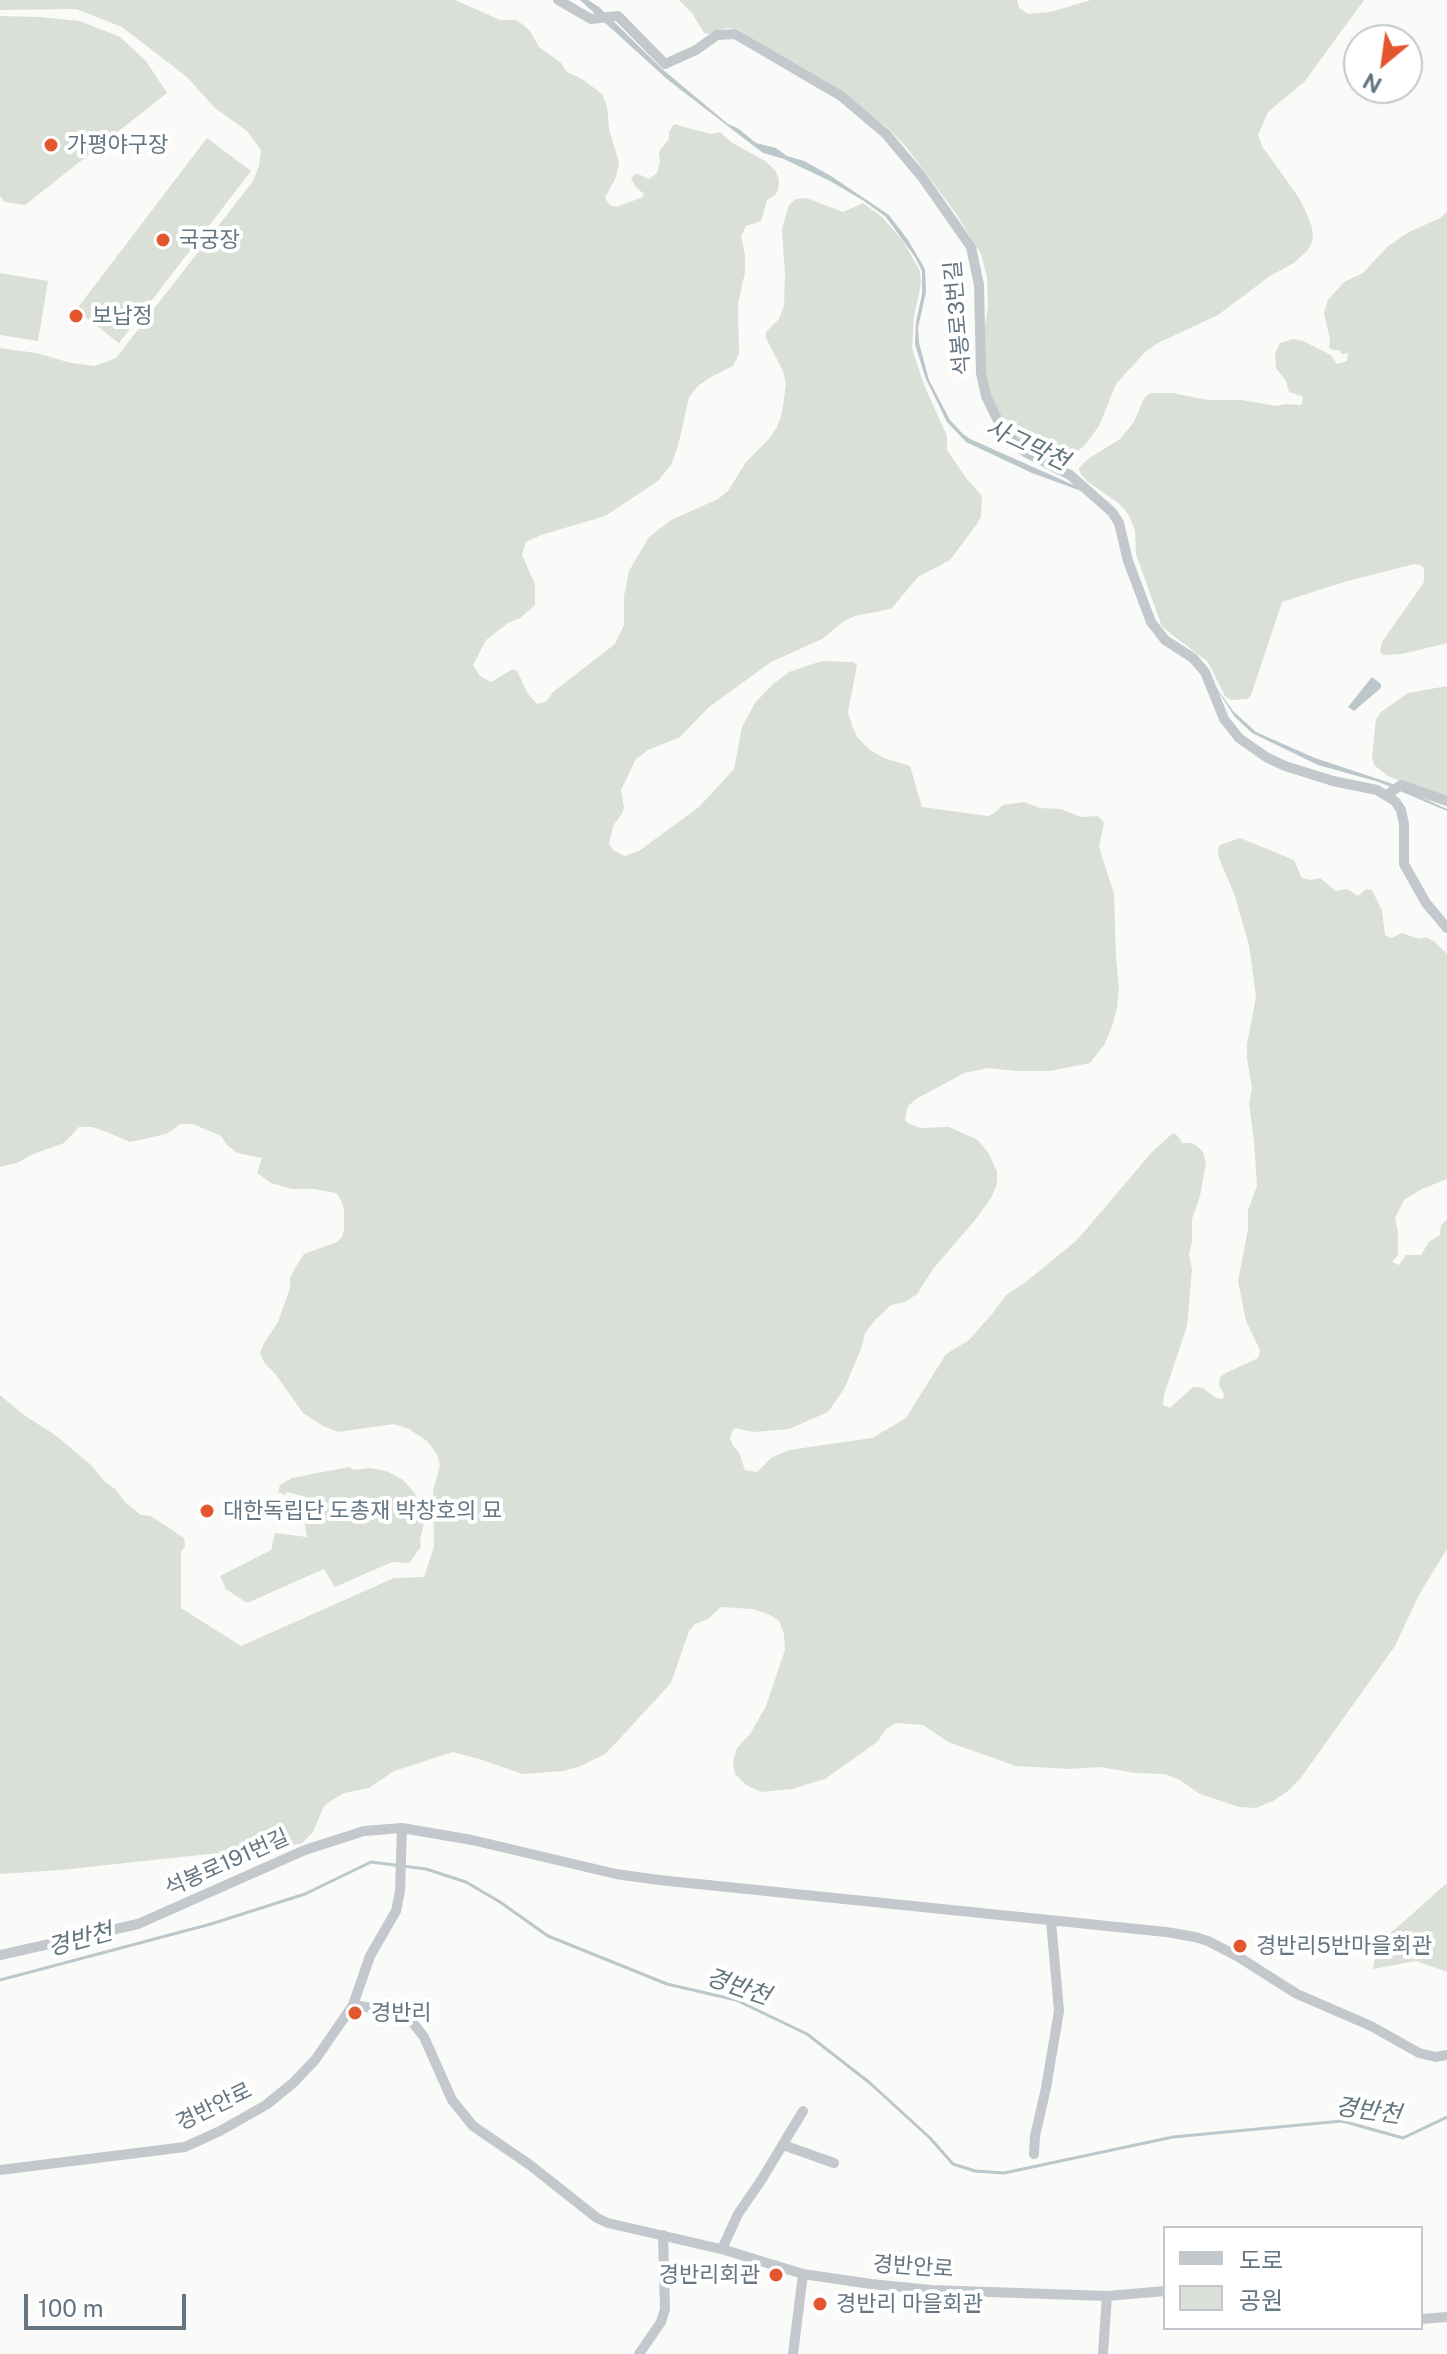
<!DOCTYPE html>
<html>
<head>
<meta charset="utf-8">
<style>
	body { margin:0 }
	#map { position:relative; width:1447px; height:2354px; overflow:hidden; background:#fafaf8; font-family:"Public Sans","Noto Sans KR",sans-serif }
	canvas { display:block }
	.legend { position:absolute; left:1163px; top:2226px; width:260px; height:104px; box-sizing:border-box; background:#fff; border:2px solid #c1c8cd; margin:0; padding:10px 14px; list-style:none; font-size:24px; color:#657683 }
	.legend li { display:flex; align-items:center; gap:16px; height:40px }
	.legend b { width:40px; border:2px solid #c1c8cd }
	.north { position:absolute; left:1343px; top:24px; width:80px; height:80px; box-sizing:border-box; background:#fff; border:2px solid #c1c8cd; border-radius:50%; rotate:209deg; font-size:22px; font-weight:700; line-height:32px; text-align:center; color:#657683 }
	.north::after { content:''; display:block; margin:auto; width:28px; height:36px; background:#e4572e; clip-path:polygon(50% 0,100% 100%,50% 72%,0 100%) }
	.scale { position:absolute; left:24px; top:2294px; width:162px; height:36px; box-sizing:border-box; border:4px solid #657683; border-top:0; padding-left:10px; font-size:24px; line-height:28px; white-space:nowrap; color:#657683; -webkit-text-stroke:6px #fff; paint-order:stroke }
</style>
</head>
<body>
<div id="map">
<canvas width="1447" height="2354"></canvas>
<ul class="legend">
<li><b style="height:10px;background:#c3c8cc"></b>도로</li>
<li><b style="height:22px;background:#dadfd7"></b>공원</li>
</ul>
<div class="north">N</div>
<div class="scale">100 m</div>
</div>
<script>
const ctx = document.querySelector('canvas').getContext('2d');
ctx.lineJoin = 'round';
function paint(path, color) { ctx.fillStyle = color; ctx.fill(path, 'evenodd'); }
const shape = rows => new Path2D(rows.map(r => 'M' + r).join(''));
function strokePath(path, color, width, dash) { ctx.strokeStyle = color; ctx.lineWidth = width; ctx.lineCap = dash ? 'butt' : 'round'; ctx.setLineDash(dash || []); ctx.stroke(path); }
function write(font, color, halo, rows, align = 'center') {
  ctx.font = font + ' "Public Sans","Noto Sans KR",sans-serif'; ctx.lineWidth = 8; ctx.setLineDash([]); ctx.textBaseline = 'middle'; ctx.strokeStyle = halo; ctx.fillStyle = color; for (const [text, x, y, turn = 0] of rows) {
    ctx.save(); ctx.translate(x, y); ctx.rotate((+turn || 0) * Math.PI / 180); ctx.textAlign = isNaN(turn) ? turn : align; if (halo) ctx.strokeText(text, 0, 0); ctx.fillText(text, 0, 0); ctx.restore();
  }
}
const green = shape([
	[0,0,455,0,500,20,516,20,522,24,530,31,539,47,561,63,567,72,582,79,602,94,607,106,609,129,619,163,616,177,605,198,610,205,616,207,643,197,644,194,635,186,631,178,635,174,638,174,649,179,657,173,660,161,659,152,669,139,669,132,674,124,710,134,720,132,731,142,765,161,775,170,779,180,778,190,775,195,767,200,761,221,746,226,741,236,745,255,745,272,738,304,739,354,733,366,709,378,698,386,689,397,678,446,671,465,658,481,605,516,541,535,526,542,522,555,535,584,535,605,520,618,508,623,486,640,473,665,480,676,491,682,513,669,517,671,528,694,537,704,546,702,553,692,615,644,624,625,624,596,629,571,649,537,671,520,718,499,728,491,746,462,769,439,777,427,782,413,786,384,783,371,766,338,766,332,779,319,784,306,785,275,782,229,789,205,796,199,806,198,843,212,863,203,882,217,903,241,920,271,921,284,914,316,912,348,924,385,947,436,947,450,966,478,982,496,981,516,977,524,950,560,918,577,891,609,855,616,844,621,822,639,771,662,709,707,680,737,648,750,636,759,621,790,624,807,623,812,613,826,609,843,613,850,625,856,639,851,699,807,734,769,742,727,755,703,773,684,789,672,822,661,853,662,857,665,848,712,852,726,858,738,870,750,884,758,910,766,922,807,988,816,993,814,1003,805,1024,802,1040,808,1060,809,1081,817,1097,816,1101,819,1104,823,1099,847,1114,894,1116,958,1119,988,1117,1008,1111,1029,1104,1045,1090,1063,1050,1071,1017,1071,988,1068,964,1073,916,1099,908,1106,905,1120,909,1124,921,1128,949,1127,978,1140,989,1154,997,1172,997,1184,991,1198,976,1219,933,1269,917,1294,905,1302,891,1305,875,1320,865,1333,861,1349,844,1389,828,1412,789,1429,755,1432,734,1428,730,1438,733,1446,739,1452,745,1470,757,1472,771,1458,789,1450,872,1438,906,1418,946,1354,969,1340,992,1314,1006,1295,1026,1282,1077,1240,1153,1151,1173,1133,1178,1136,1182,1143,1192,1143,1198,1147,1203,1152,1206,1163,1200,1196,1192,1219,1192,1242,1189,1254,1192,1270,1187,1326,1164,1395,1163,1405,1170,1408,1193,1387,1197,1387,1203,1388,1216,1398,1223,1399,1224,1394,1219,1386,1220,1377,1226,1373,1258,1358,1260,1350,1246,1321,1238,1281,1248,1229,1248,1210,1257,1186,1254,1141,1249,1103,1252,1088,1247,1059,1247,1044,1256,997,1249,945,1235,896,1219,858,1218,850,1220,845,1240,838,1294,860,1302,878,1311,880,1320,878,1336,891,1347,889,1358,896,1366,889,1372,890,1382,911,1385,935,1391,938,1402,933,1419,939,1426,937,1435,942,1447,954,1447,1179,1422,1189,1404,1200,1395,1218,1398,1232,1398,1255,1392,1262,1399,1265,1406,1255,1421,1255,1429,1242,1440,1235,1441,1225,1447,1219,1447,1549,1419,1595,1395,1646,1300,1779,1288,1791,1273,1801,1256,1808,1239,1807,1200,1794,1178,1779,1164,1774,1135,1773,1100,1767,1070,1769,1016,1766,948,1742,923,1725,896,1723,886,1729,877,1742,825,1779,792,1789,761,1792,746,1785,735,1774,733,1762,737,1748,750,1734,766,1706,785,1650,784,1634,779,1621,768,1614,752,1609,721,1607,708,1619,695,1624,689,1631,671,1683,613,1746,605,1754,581,1766,563,1771,523,1774,482,1760,453,1752,394,1771,369,1788,344,1793,332,1800,324,1806,313,1832,301,1844,61,1870,0,1874,0,1395,24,1415,55,1435,91,1465,104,1481,115,1489,125,1502,141,1515,151,1516,184,1538,185,1546,181,1552,181,1608,241,1646,394,1578,424,1577,434,1547,433,1491,440,1465,437,1454,427,1441,409,1429,394,1424,338,1432,323,1426,303,1413,276,1375,264,1362,260,1353,264,1343,278,1322,290,1288,290,1278,297,1265,304,1254,337,1242,342,1237,344,1230,344,1209,341,1200,336,1193,313,1189,292,1189,271,1183,257,1173,262,1158,237,1153,227,1145,221,1136,193,1124,181,1124,166,1134,130,1142,107,1132,92,1127,79,1127,64,1143,31,1155,17,1163,0,1167,0,348,36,353,71,363,95,366,116,358,253,181,259,166,261,150,247,131,215,108,187,77,122,27,76,9,0,10],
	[679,0,1017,0,1019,8,1028,14,1050,12,1091,0,1364,0,1305,81,1268,112,1258,135,1262,146,1299,198,1306,212,1312,227,1313,240,1308,250,1294,263,1270,276,1218,315,1158,343,1145,352,1116,384,1099,426,1085,445,1071,457,1060,460,1038,456,1026,449,1004,427,995,409,985,378,983,338,988,306,987,277,981,254,957,215,907,148,889,129,843,93,737,29,726,28,709,34,704,33,692,13],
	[0,16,40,17,80,21,120,37,146,61,167,93,25,205,5,202,0,196],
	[207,138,251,171,119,343,76,310],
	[1447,212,1447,643,1402,654,1383,655,1380,652,1382,642,1424,582,1424,568,1420,565,1414,564,1344,582,1282,602,1251,695,1248,699,1231,700,1225,696,1208,662,1162,627,1136,554,1135,531,1131,520,1126,511,1118,503,1087,481,1080,473,1079,468,1088,459,1120,439,1134,422,1144,398,1150,393,1172,393,1208,400,1241,400,1277,406,1285,404,1301,405,1303,399,1302,396,1289,392,1286,381,1276,368,1275,353,1280,343,1293,339,1303,341,1331,355,1337,364,1347,361,1348,353,1342,354,1339,350,1332,350,1329,347,1330,339,1324,313,1328,300,1344,282,1363,273,1387,247,1409,232,1440,218],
	[0,273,48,281,38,341,0,335],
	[1447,686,1447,796,1425,791,1388,776,1374,765,1372,757,1376,719,1381,712,1408,693],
	[349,1467,354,1470,370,1468,386,1471,403,1480,414,1492,423,1513,424,1523,420,1540,421,1547,409,1563,392,1562,335,1587,324,1569,247,1603,226,1589,220,1576,271,1550,275,1533,307,1537,302,1509,306,1497,287,1492,285,1495,278,1492,280,1485,292,1478],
	[1447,1883,1447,1972,1416,1961,1373,1969,1376,1946]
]);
const water = shape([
	[580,0,588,0,599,7,661,68,728,124,739,129,756,143,776,148,787,156,804,161,831,176,889,215,908,240,925,269,926,292,918,328,919,343,929,380,950,420,963,434,970,439,1087,491,1092,495,1032,473,966,442,947,422,925,377,915,344,916,322,922,294,922,271,915,257,886,217,864,201,830,181,784,159,763,153,668,80],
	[1206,673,1233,711,1256,732,1315,758,1390,783,1447,809,1447,811,1379,782,1318,765,1252,733,1235,717],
	[1372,677,1381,684,1381,688,1354,711,1348,707]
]);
const stream = shape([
	[0,1980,211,1924,305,1894,371,1862,426,1869,466,1882,500,1902,548,1936,667,1984,736,2000,807,2034,870,2083,930,2138,953,2164,975,2171,1004,2173,1173,2137,1342,2121,1403,2138,1447,2117]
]);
const minor = shape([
	[558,0,591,19,618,16,665,64,696,50,717,35,735,34,841,96,886,134,922,177,971,247,979,285,981,373,986,396,1002,429,1025,452,1070,475,1112,512,1119,523,1128,561,1151,622,1165,640,1193,658,1205,672,1224,719,1239,738,1266,757,1285,766,1333,781,1377,790,1395,801,1401,810,1404,824,1404,864,1426,903,1447,928],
	[1387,795,1401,785,1447,801],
	[0,1955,138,1924,305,1850,364,1831,402,1828,472,1840,616,1874,659,1880,1166,1932,1195,1937,1208,1941,1237,1956,1297,1994,1371,2026,1419,2053,1436,2057,1447,2055],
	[353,2005,379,2009,410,2019,424,2037,452,2100,473,2126,530,2165,597,2218,608,2223,725,2250,803,2274,871,2284,931,2290,1107,2296,1165,2291],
	[783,2145,834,2163],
	[1034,2154,1035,2136,1046,2088,1059,2011,1051,1921],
	[0,2170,185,2147,220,2131,266,2105,293,2083,315,2060,353,2005,370,1956,396,1911,400,1891,402,1828],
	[722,2249,738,2214,762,2179,803,2111],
	[1421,2319,1447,2317],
	[639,2354,661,2322,665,2309,663,2235],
	[793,2354,803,2274],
	[1103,2354,1107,2296]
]);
const markers = [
	[51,145,8,"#e4572e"],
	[163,240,8,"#e4572e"],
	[76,316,8,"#e4572e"],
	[207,1511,8,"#e4572e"],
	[1240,1946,8,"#e4572e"],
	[355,2013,8,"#e4572e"],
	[776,2275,8,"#e4572e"],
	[820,2304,8,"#e4572e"]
];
const poiNames = [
	["가평야구장",67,145],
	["국궁장",179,240],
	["보납정",92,316],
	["대한독립단 도총재 박창호의 묘",223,1511],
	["경반리5반마을회관",1256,1946],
	["경반리",371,2013],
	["경반리회관",760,2275,"right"],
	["경반리 마을회관",836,2304]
];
const streetNames = [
	["석봉로3번길",958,318,-95],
	["석봉로191번길",227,1863,-24],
	["경반안로",214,2107,-26],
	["경반안로",913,2267,4]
];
const waterNames = [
	["사그막천",1027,445,25],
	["경반천",80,1940,-15],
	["경반천",738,1987,19],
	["경반천",1368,2111,8]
];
paint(green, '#dadfd7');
paint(water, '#bbc7cb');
strokePath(stream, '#bbc7cb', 3);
strokePath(minor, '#c3c8cc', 10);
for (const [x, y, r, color] of markers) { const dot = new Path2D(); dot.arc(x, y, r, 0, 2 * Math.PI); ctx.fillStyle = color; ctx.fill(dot); strokePath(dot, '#fff', 3); }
write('22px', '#657683', '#fff', poiNames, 'left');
write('22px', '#657683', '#fff', streetNames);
write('italic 24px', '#60757c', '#fff', waterNames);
</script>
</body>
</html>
